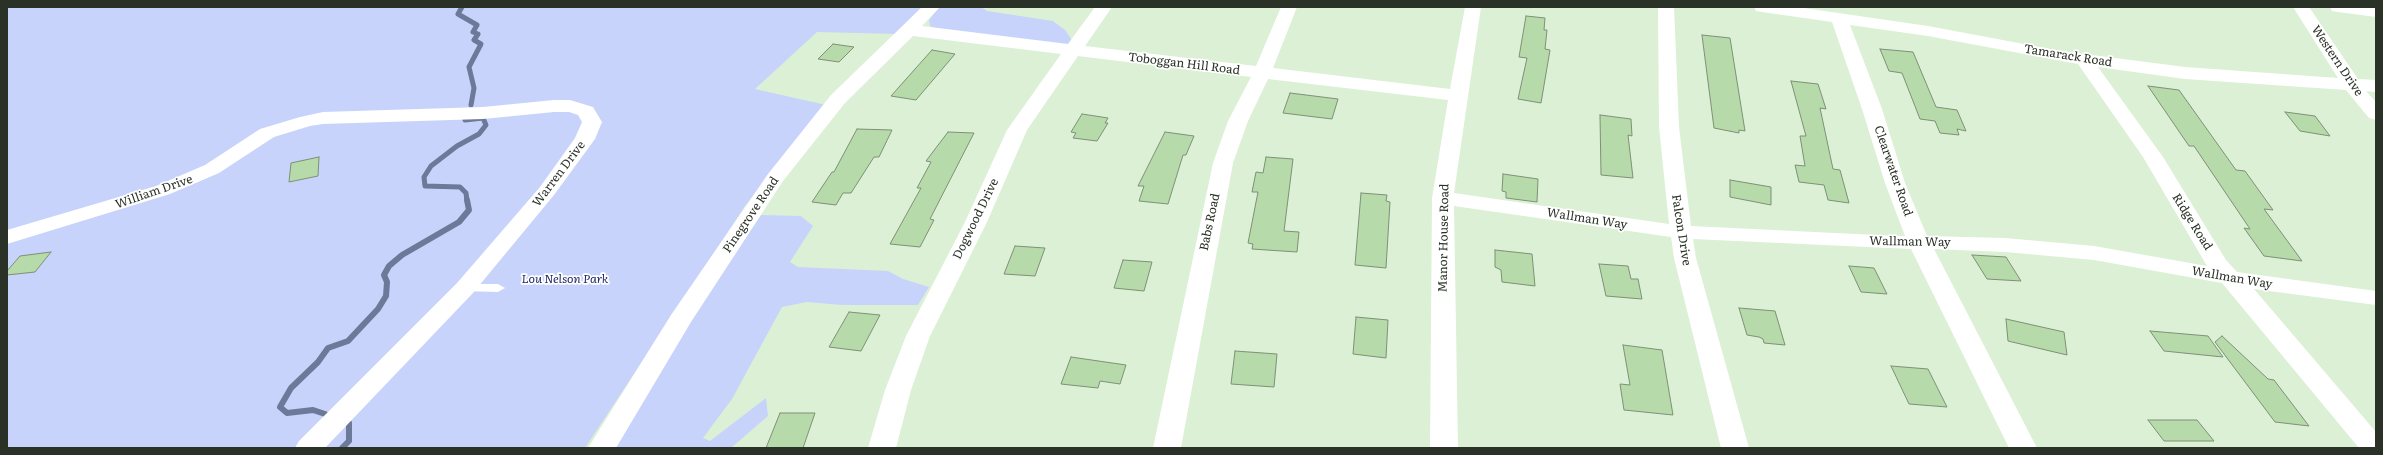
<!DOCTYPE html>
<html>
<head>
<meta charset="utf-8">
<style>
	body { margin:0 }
	#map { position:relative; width:2383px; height:455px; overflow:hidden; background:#dcf0d5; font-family:Literata,serif }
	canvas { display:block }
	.frame { position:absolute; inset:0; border:8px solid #2a3227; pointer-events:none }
</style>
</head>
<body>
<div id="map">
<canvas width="2383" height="455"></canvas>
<div class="frame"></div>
</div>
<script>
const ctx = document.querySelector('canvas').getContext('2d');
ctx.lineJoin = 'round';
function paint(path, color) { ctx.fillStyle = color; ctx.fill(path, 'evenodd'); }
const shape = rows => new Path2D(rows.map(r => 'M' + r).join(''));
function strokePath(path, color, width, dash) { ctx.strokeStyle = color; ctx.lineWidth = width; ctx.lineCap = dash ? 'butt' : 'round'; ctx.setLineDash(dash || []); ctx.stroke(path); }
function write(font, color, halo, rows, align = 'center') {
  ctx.font = font + ' Literata,serif'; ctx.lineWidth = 3.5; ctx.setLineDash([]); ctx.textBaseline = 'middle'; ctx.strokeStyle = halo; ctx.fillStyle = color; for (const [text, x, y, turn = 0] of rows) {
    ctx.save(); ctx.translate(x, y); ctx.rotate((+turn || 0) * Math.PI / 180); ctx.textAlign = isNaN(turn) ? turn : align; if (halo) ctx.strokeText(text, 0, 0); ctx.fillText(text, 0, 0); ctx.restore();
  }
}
const green = shape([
	[7,7,922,7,896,34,817,32,755,89,826,105,745,206,585,448,7,448],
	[939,7,981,7,987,11,1053,21,1065,30,1073,42,1063,45,939,30,930,26,929,20],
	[761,215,801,216,813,226,790,262,798,267,888,271,903,279,929,287,918,305,842,305,807,302,782,307,732,399,703,438,710,441,766,398,768,416,731,448,612,448,693,311]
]);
const streamFar1 = shape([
	[462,7,458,14,477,25,473,32,478,34,474,40,481,44,469,67,474,88,471,105],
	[465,120,483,118,486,125,479,134,457,146,431,166,424,177,425,186,460,187,466,193,467,201]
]);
const stream = shape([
	[325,414,313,410,287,413,280,407,291,388,318,362,328,348,348,341,378,309,386,296,387,282,384,275,389,266,402,255,459,222,469,210,467,200],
	[342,448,349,441,349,423]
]);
const building = shape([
	[1526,16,1545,18,1544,30,1547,30,1545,49,1550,50,1541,103,1518,99,1527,58,1519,57,1526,16],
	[1702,35,1730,38,1745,131,1739,130,1739,133,1714,128,1702,35],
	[833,44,854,47,839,62,818,59,833,44],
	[1880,49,1913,52,1936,107,1957,110,1966,131,1957,129,1959,135,1940,133,1935,121,1920,119,1902,73,1889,71,1880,49],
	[932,50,955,54,916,100,891,96,932,50],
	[1791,81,1818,84,1826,109,1820,108,1833,169,1840,170,1849,203,1828,200,1824,185,1799,182,1795,165,1805,166,1800,136,1806,136,1791,81],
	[2148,86,2179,90,2236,170,2245,171,2273,210,2264,209,2302,261,2264,256,2244,228,2250,229,2194,146,2189,146,2148,86],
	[1290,93,1338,99,1332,119,1283,113,1290,93],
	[2285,112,2315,116,2330,136,2300,131,2285,112],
	[1082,114,1108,118,1105,123,1108,123,1097,141,1073,138,1076,133,1071,132,1082,114],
	[1600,115,1631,119,1632,136,1628,135,1633,178,1601,175,1600,115],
	[857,129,892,130,879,157,874,157,851,193,843,193,836,205,812,202,832,172,834,172,857,129],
	[948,132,974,133,930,219,934,220,920,247,890,244,921,188,917,188,931,162,926,161,948,132],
	[1165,132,1194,136,1186,155,1183,155,1168,204,1139,201,1144,186,1138,186,1165,132],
	[319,157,318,176,289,182,291,163,319,157],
	[1266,157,1293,159,1284,231,1299,232,1297,252,1252,249,1253,244,1248,243,1258,192,1252,192,1256,172,1263,173,1266,157],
	[1503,174,1538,179,1537,202,1506,198,1506,192,1502,191,1503,174],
	[1730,180,1771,187,1771,205,1730,197,1730,180],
	[1361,193,1387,195,1386,201,1390,202,1386,268,1355,265,1361,193],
	[1015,246,1045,248,1035,276,1004,274,1015,246],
	[1495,250,1532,254,1535,286,1502,282,1501,270,1495,267,1495,250],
	[51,252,35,272,7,275,7,271,20,256,51,252],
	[1972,255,2006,257,2021,281,1987,279,1972,255],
	[1123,260,1152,262,1144,291,1114,288,1123,260],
	[1599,264,1628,266,1631,279,1638,279,1642,299,1606,296,1599,264],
	[1849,266,1874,268,1887,294,1861,292,1849,266],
	[1739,308,1775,311,1785,345,1764,343,1763,339,1759,337,1747,335,1739,308],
	[849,312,880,315,861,351,829,347,849,312],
	[1356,317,1388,320,1386,358,1353,354,1356,317],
	[2006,319,2064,332,2067,355,2008,341,2006,319],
	[2150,331,2208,336,2223,357,2164,351,2150,331],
	[2222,336,2268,379,2274,380,2309,426,2275,422,2215,342,2222,336],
	[1623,345,1662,350,1673,415,1624,410,1620,384,1630,385,1623,345],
	[1235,351,1277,354,1274,387,1231,384,1235,351],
	[1071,357,1126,365,1120,384,1100,381,1098,388,1061,384,1071,357],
	[1891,366,1928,369,1947,407,1909,404,1891,366],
	[780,413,815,413,803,448,766,448,780,413],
	[2148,420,2197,420,2214,441,2164,441,2148,420]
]);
const service = shape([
	[465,284,498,284,505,288,498,292,460,291,458,288,460,285,465,284]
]);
const minor = shape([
	[922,7,940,7,922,26,1068,44,1095,7,1112,7,1085,46,1256,66,1281,7,1297,7,1273,68,1450,89,1465,7,1481,7,1454,193,1669,224,1659,127,1658,7,1674,7,1679,127,1691,226,1897,236,1905,236,1885,183,1862,109,1832,22,1762,12,1756,11,1754,7,1797,7,1928,26,2061,51,2185,67,2338,78,2293,7,2309,7,2358,79,2376,80,2376,92,2366,91,2376,102,2376,120,2369,118,2346,90,2185,79,2098,67,2163,157,2226,260,2237,272,2376,291,2376,305,2254,289,2376,432,2376,448,2359,448,2222,283,2094,260,2005,252,1934,249,2037,448,2009,448,1911,249,1693,239,1696,258,1749,448,1721,448,1674,258,1671,237,1454,206,1458,448,1430,448,1432,198,1448,100,1268,79,1248,121,1233,163,1181,448,1153,448,1213,163,1228,121,1251,77,1078,56,1027,130,987,222,930,336,911,390,896,448,868,448,885,390,906,336,965,222,1007,130,1061,54,913,36,845,103,783,181,691,322,616,448,588,448,671,315,768,174,831,95,922,7],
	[1850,25,1928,36,2078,64,2143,157,2207,266,2094,246,2005,238,1927,236,1905,183,1882,109,1850,25],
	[2330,7,2376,7,2376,17,2338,12,2332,11,2330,7],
	[554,100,570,100,593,107,602,122,595,139,554,195,473,293,325,448,295,448,299,441,457,283,540,187,575,138,582,122,578,115,569,112,554,112,483,119,323,124,310,126,274,137,219,173,170,194,7,244,7,230,156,186,205,165,260,129,300,117,323,112,483,107,554,100]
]);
const streetNames = [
	["Tamarack Road",2068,56,9],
	["Western Drive",2337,61,56],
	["Toboggan Hill Road",1184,64,7],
	["Clearwater Road",1893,171,71],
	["Warren Drive",559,174,-53],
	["William Drive",154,192,-19],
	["Pinegrove Road",751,215,-56],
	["Dogwood Drive",976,219,-64],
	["Wallman Way",1587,219,9],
	["Babs Road",1210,222,-78],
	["Ridge Road",2192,222,58],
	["Falcon Drive",1681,230,81],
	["Manor House Road",1444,238,-89],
	["Wallman Way",1910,242,1],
	["Wallman Way",2232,278,10]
];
const parkNames = [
	["Lou Nelson Park",565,279]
];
paint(green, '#c7d3fb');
strokePath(streamFar1, '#6c7998', 5);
strokePath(stream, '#6c7998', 6);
paint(building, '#b6daa9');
strokePath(building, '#7e9077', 1);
paint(service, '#fff');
paint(minor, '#fff');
write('12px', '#2a3227', '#fff', streetNames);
write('italic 12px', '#202a66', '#fff', parkNames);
</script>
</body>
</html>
